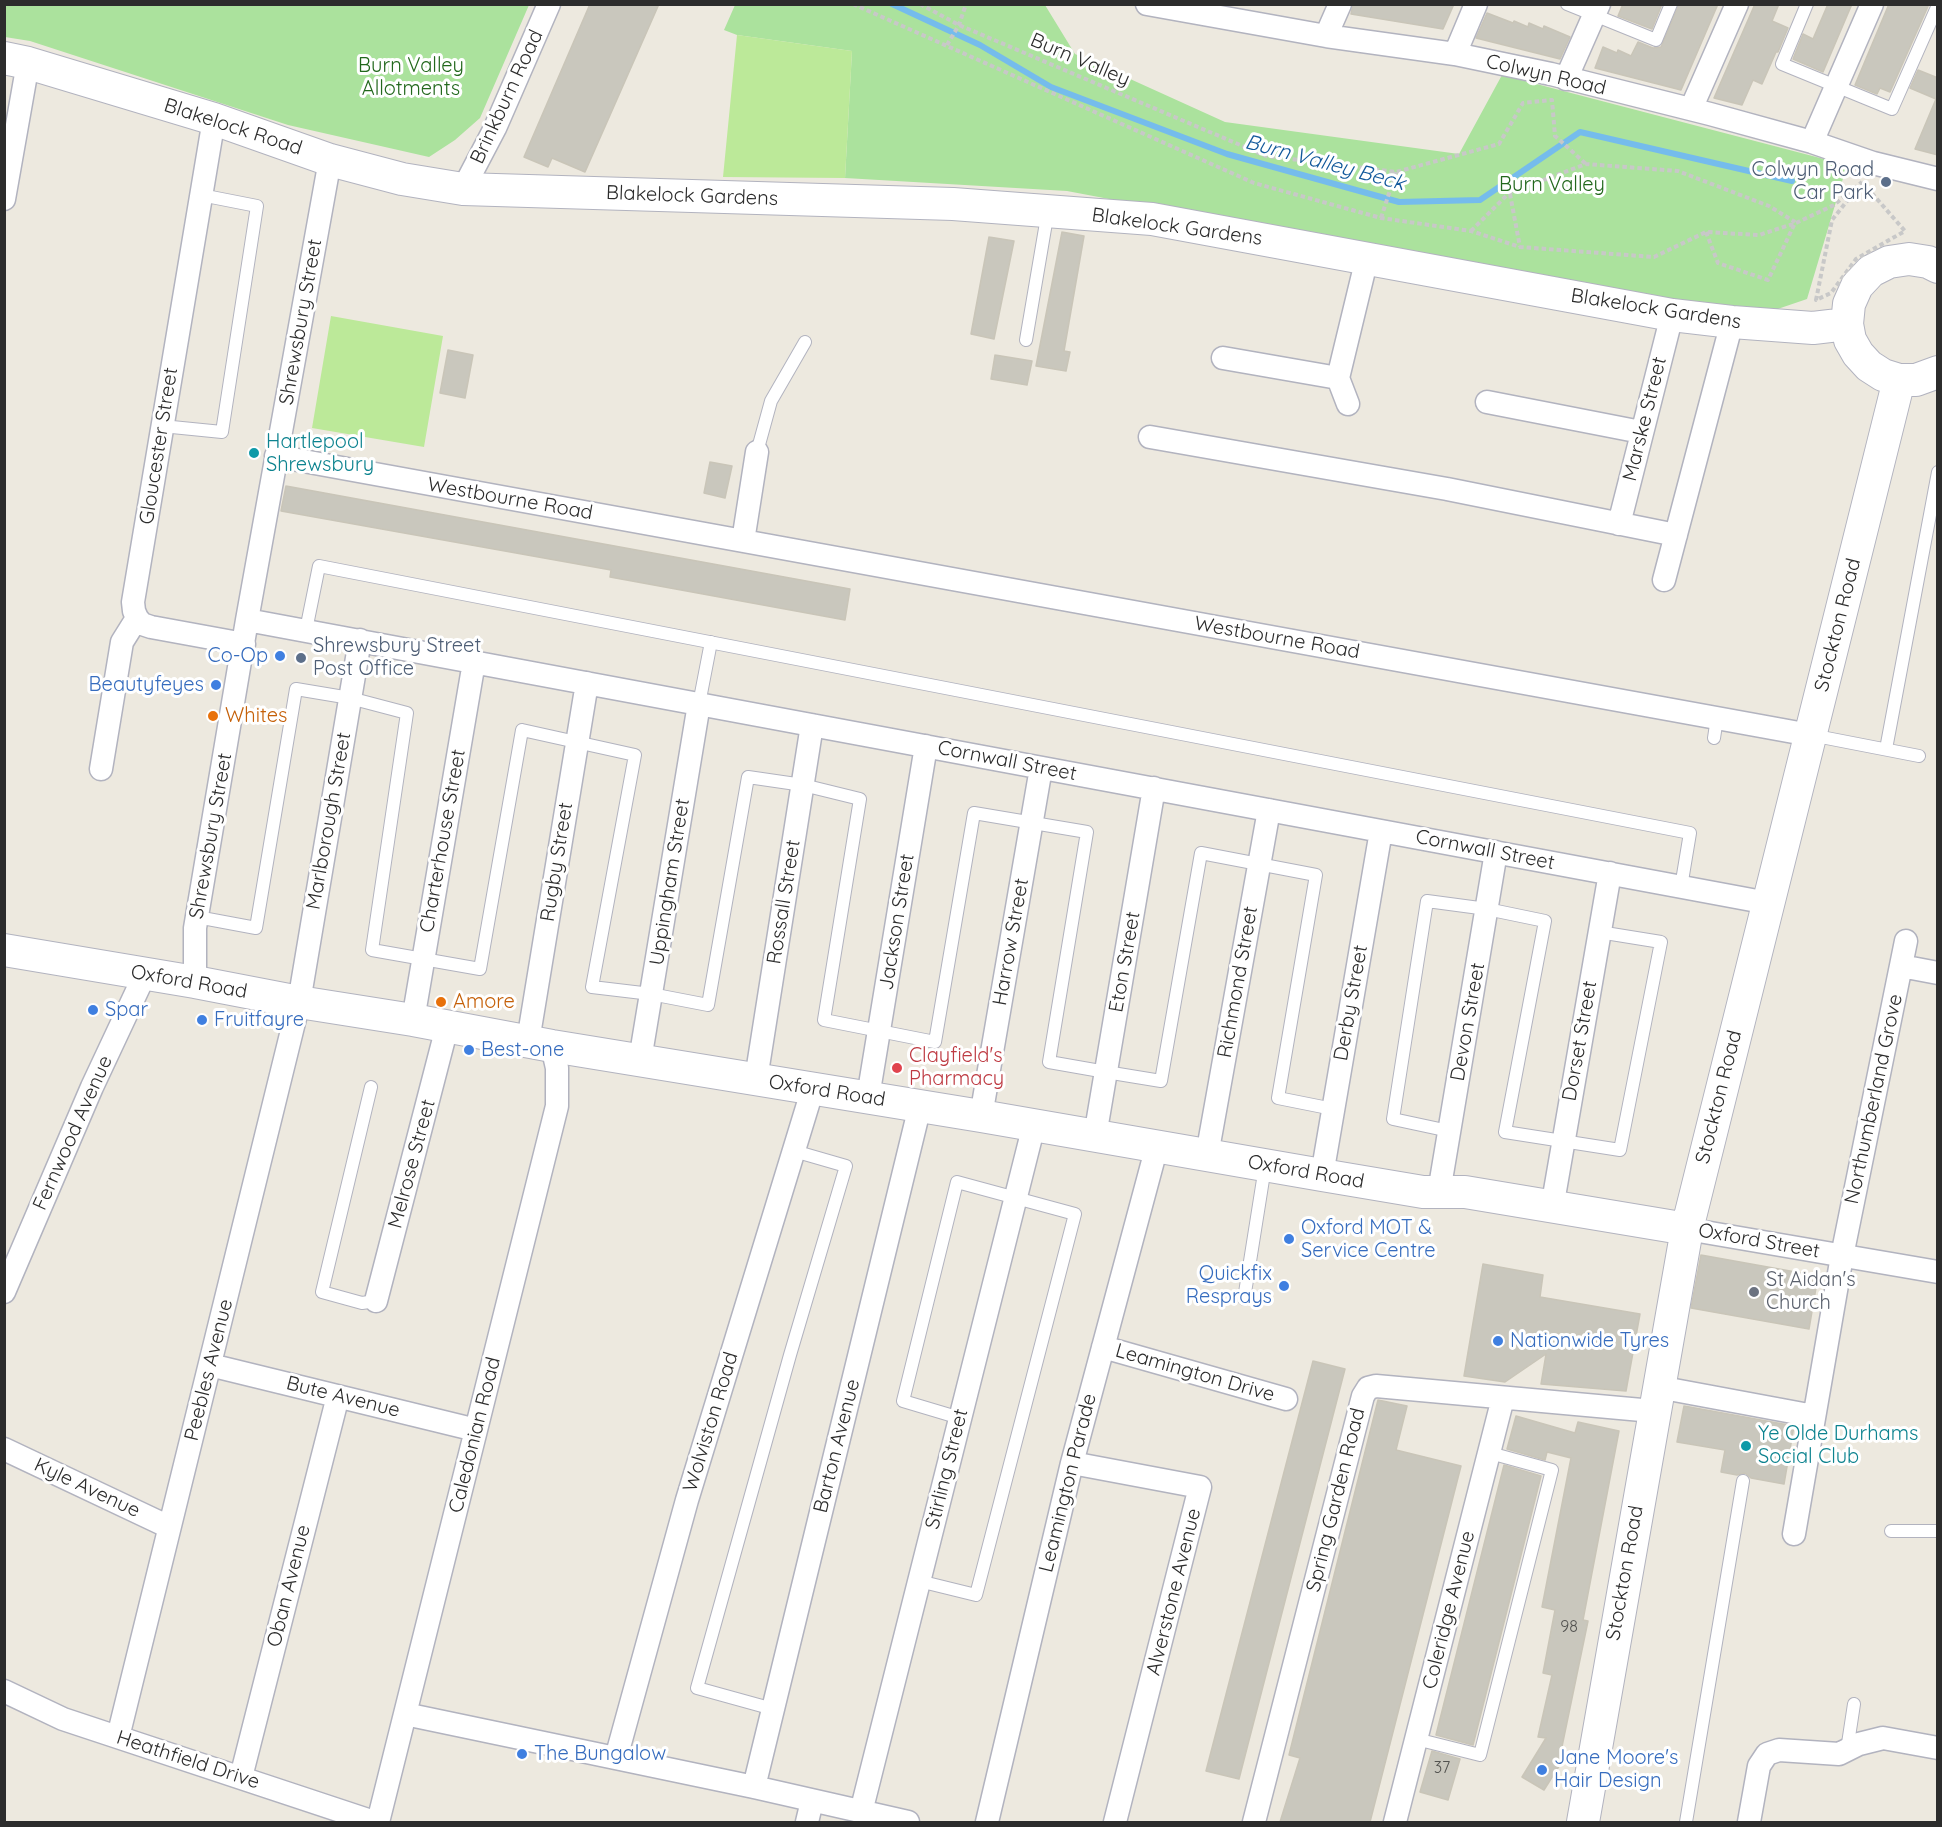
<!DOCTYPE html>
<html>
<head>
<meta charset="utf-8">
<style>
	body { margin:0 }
	#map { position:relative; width:1942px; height:1827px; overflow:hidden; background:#ede9df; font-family:Quicksand,sans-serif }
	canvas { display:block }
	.frame { position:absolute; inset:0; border:6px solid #2c2c2c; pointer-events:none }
</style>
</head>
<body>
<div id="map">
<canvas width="1942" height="1827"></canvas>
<div class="frame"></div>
</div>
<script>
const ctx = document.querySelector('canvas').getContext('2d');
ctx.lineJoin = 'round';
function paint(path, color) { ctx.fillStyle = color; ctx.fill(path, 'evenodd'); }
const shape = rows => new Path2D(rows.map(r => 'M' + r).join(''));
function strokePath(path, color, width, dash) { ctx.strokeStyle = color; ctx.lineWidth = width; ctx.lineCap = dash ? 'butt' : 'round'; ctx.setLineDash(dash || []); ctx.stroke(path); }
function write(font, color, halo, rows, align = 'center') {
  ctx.font = font + ' Quicksand,sans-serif'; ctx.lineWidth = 6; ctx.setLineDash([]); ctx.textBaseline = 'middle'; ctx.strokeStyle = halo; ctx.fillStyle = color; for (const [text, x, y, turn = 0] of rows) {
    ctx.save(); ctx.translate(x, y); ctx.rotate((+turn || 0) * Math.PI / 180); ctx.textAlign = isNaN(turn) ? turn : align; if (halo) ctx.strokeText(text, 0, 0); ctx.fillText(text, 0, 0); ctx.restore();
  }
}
const green = shape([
	[4,5,5,4,529,5,480,118,455,140,429,157,288,125,30,41,5,37],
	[735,5,1045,5,1075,54,1225,122,1459,154,1502,75,1847,165,1807,299,1760,315,1420,258,1067,191,845,178,852,51,737,35,724,30]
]);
const pitch = shape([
	[737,35,852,51,845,178,723,177],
	[331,316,443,336,424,447,312,428]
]);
const stream = shape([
	[892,4,980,45,1051,87,1227,154,1399,202,1480,200,1580,132,1792,181]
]);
const building = shape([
	[590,4,659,4,585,172,552,158,548,167,524,157,590,4],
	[1353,4,1454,4,1443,29,1351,14,1353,4],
	[1623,4,1662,4,1652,29,1618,16,1623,4],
	[1679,4,1718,4,1681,90,1595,68,1603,47,1617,53,1618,50,1631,56,1638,42,1653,48,1661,47,1679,4],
	[1755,4,1779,4,1772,21,1788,28,1778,52,1776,52,1762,84,1753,80,1742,105,1714,98,1755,4],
	[1828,4,1852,4,1823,72,1793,59,1803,34,1813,39,1828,4],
	[1889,4,1929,4,1890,92,1880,88,1877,94,1855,85,1889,4],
	[1487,13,1513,23,1514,21,1528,27,1529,23,1543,29,1544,26,1570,37,1560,59,1476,38,1487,13],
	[1918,70,1938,78,1938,155,1915,149,1936,99,1910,88,1918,70],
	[1062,232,1084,236,1064,351,1070,352,1066,371,1036,366,1062,232],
	[989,237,1014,241,994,339,971,334,989,237],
	[448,350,473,355,465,398,440,393,448,350],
	[995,355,1032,361,1027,385,991,379,995,355],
	[710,462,732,466,725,498,704,493,710,462],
	[286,486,850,589,845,620,610,577,611,570,281,511,286,486],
	[1701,1255,1818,1276,1809,1329,1691,1308,1701,1255],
	[1483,1264,1543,1275,1540,1297,1640,1314,1626,1391,1541,1384,1546,1354,1505,1382,1464,1376,1483,1264],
	[1313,1361,1345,1369,1239,1779,1206,1771,1313,1361],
	[1378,1400,1407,1406,1396,1450,1461,1466,1370,1822,1280,1822,1300,1758,1289,1755,1378,1400],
	[1684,1406,1794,1426,1784,1484,1751,1478,1745,1473,1737,1475,1721,1472,1725,1450,1677,1442,1684,1406],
	[1516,1416,1575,1433,1578,1422,1619,1431,1583,1620,1588,1621,1559,1761,1561,1763,1544,1790,1522,1777,1546,1738,1538,1737,1552,1675,1543,1673,1555,1610,1542,1607,1571,1458,1547,1452,1545,1460,1507,1449,1516,1416],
	[1504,1465,1541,1476,1473,1745,1436,1735,1504,1465],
	[1432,1751,1460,1759,1448,1800,1420,1792,1432,1751]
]);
const path = shape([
	[853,4,1254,183,1381,218,1471,231,1520,247,1654,257,1706,232,1759,235,1796,223,1834,205,1862,182],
	[920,4,959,25,1266,156,1396,172,1499,144,1523,103,1552,100,1555,136,1586,164],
	[947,45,959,25,966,4],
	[1862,182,1905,231,1856,259,1831,293,1816,300,1832,220,1862,182],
	[1510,194,1520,247],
	[1381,218,1396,172],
	[1471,231,1509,193,1586,164,1678,171,1769,206,1795,222],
	[1706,232,1718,263,1768,280,1795,223]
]);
const lane = shape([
	[1567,4,1656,40,1671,4],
	[1807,4,1782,64,1892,109,1938,5],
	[1026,340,1048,211],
	[162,426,222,432,257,206,201,195],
	[757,452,771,401,805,342],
	[306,630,319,566,1690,833,1681,887],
	[699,704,711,642],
	[1811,735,1919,756],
	[1714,738,1717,718],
	[1886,749,1938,472],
	[197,917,256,928,296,689,350,698,407,713,372,950,480,969,522,730,635,755,592,987,651,994,708,1005,748,777,803,785,860,799,824,1020,935,1042,974,813,1087,832,1049,1062,1106,1072,1161,1081,1201,853,1316,875,1278,1098,1333,1109],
	[371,1087,322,1292,362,1303,376,1301],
	[1449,1131,1393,1119,1427,901,1487,909,1545,921,1505,1132,1620,1150,1661,942,1599,932],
	[1244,1299,1265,1167],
	[1891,1531,1938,1531],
	[919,1581,976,1595,1075,1214,957,1182,903,1401,960,1418],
	[773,1709,697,1688,790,1355,846,1166,794,1151],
	[1416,1739,1480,1755,1552,1470,1490,1453],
	[1847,1750,1854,1704],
	[1686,1822,1743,1481]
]);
const street = shape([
	[1147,4,1326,36,1455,54,1551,74,1710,114,1812,142,1873,163,1938,179],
	[1326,36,1340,4],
	[1455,54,1476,4],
	[1566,79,1599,4],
	[1691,109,1737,4],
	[214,119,133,602,134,611,137,618,142,624,151,627,244,644],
	[1812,142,1872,4],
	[463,189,495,128,549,4],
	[4,199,28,63],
	[1223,358,1338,378],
	[1487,402,1641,432],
	[1348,404,1338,378,1367,258],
	[1150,437,1447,489,1676,535],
	[276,456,1810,735],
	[1619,524,1672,315],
	[743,541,757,452],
	[1664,580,1732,322],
	[247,620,1768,903],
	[101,769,122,642,137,618],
	[1901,966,1938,973],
	[195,982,195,928,247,620,330,160],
	[413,1020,474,662],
	[528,1041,587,683],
	[640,1060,699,704],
	[756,1079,812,725],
	[868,1097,926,746],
	[981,1116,1041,768],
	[1095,1136,1154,788],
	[1207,1155,1269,810],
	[1322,1175,1381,831],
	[1439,1192,1496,852],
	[1552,1208,1610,873],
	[1687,1229,1938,1272],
	[4,1292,92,1087,145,974],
	[376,1301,447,1027],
	[1103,1347,1286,1399],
	[210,1365,476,1430],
	[1658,1387,1814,1416],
	[4,1449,169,1527],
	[1072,1463,1200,1487,1115,1822],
	[1794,1534,1842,1256,1906,941],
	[4,1691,63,1719,374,1822],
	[405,1714,754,1787,908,1822],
	[118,1737,299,1002,360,640],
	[616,1758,687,1500,813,1088],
	[241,1777,338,1396],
	[754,1787,920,1106],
	[861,1812,1034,1125],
	[378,1822,557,1106,557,1068,552,1046],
	[807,1822,812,1801],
	[987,1822,1072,1463,1157,1146],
	[1254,1822,1363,1396,1368,1388,1376,1386,1653,1411],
	[1395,1822,1503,1398],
	[1749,1822,1759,1766,1767,1754,1779,1750,1839,1754,1859,1744,1883,1738,1938,1748]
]);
const secondary = shape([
	[4,58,28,63,214,119,330,160,402,179,463,189,953,204,1152,219,1672,315,1732,322,1813,328,1847,324],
	[1938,267,1928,262,1909,259,1889,262,1871,271,1857,286,1849,304,1847,324,1850,340,1858,354,1869,366,1883,375,1899,380,1916,380,1938,372],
	[4,950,195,982,299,1002,413,1020,552,1046,981,1116,1322,1175,1423,1192,1465,1192,1687,1229],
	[1583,1822,1687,1229,1899,380]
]);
const markers = [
	[1886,182,6,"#5c6f8a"],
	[254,453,6,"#0f9aa8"],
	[280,656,6,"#3f7fe0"],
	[301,658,6,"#5c6f8a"],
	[216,685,6,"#3f7fe0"],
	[213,716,6,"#e8710a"],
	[441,1002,6,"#e8710a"],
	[93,1010,6,"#3f7fe0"],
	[202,1020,6,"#3f7fe0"],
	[469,1050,6,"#3f7fe0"],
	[897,1068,6,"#e0444e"],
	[1289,1239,6,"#3f7fe0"],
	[1284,1286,6,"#3f7fe0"],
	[1754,1292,6,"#6b7280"],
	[1498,1341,6,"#3f7fe0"],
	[1746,1446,6,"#0f9aa8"],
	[522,1754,6,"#3f7fe0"],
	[1542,1770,6,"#3f7fe0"]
];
const numberNames = [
	["98",1569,1627],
	["37",1442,1768]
];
const streetNames = [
	["Burn Valley",1080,60,23],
	["Colwyn Road",1546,75,13],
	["Brinkburn Road",507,97,-65],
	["Blakelock Road",233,127,18],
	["Blakelock Gardens",692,196,2],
	["Blakelock Gardens",1177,227,8],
	["Blakelock Gardens",1656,309,9],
	["Shrewsbury Street",301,322,-80],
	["Marske Street",1645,419,-76],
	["Gloucester Street",159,446,-81],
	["Westbourne Road",510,499,10],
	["Stockton Road",1838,625,-76],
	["Westbourne Road",1277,638,10],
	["Cornwall Street",1007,761,11],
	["Marlborough Street",329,821,-80],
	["Shrewsbury Street",211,836,-80],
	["Charterhouse Street",443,841,-80],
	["Cornwall Street",1485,850,11],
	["Rugby Street",557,862,-81],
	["Uppingham Street",670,882,-81],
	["Rossall Street",784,902,-81],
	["Jackson Street",897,922,-81],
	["Harrow Street",1011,942,-80],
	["Eton Street",1125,962,-80],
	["Oxford Road",189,982,10],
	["Richmond Street",1238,982,-80],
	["Derby Street",1351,1003,-80],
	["Devon Street",1468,1022,-80],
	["Dorset Street",1580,1041,-80],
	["Oxford Road",827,1091,9],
	["Stockton Road",1719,1097,-76],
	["Northumberland Grove",1874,1099,-78],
	["Fernwood Avenue",73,1133,-66],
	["Melrose Street",412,1164,-75],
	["Oxford Road",1306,1172,10],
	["Oxford Street",1759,1241,10],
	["Peebles Avenue",209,1370,-76],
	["Leamington Drive",1195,1373,16],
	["Bute Avenue",343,1397,14],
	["Wolviston Road",711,1422,-73],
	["Caledonian Road",475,1435,-76],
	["Barton Avenue",837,1446,-76],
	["Stirling Street",947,1469,-76],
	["Leamington Parade",1068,1483,-76],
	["Kyle Avenue",87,1488,25],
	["Spring Garden Road",1336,1500,-76],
	["Stockton Road",1625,1573,-80],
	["Oban Avenue",289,1586,-76],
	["Alverstone Avenue",1174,1592,-76],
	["Coleridge Avenue",1449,1610,-76],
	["Heathfield Drive",188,1760,18]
];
const parkNames = [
	["Burn Valley",411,66],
	["Allotments",411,89],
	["Burn Valley",1552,185]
];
const serviceNames = [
	["Colwyn Road",1874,170],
	["Car Park",1874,193],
	["Shrewsbury Street",313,646,"left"],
	["Post Office",313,669,"left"]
];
const cultureNames = [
	["Hartlepool",266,442],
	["Shrewsbury",266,465],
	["Ye Olde Durhams",1758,1434],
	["Social Club",1758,1457]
];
const shopNames = [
	["Co-Op",268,656,"right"],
	["Beautyfeyes",204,685,"right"],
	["Spar",105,1010],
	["Fruitfayre",214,1020],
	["Best-one",481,1050],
	["Oxford MOT &",1301,1228],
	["Service Centre",1301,1251],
	["Quickfix",1272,1274,"right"],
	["Resprays",1272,1297,"right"],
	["Nationwide Tyres",1510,1341],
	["The Bungalow",534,1754],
	["Jane Moore's",1554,1758],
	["Hair Design",1554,1781]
];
const foodNames = [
	["Whites",225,716],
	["Amore",453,1002]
];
const healthNames = [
	["Clayfield's",909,1056],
	["Pharmacy",909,1079]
];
const worshipNames = [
	["St Aidan's",1766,1280],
	["Church",1766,1303]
];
const waterNames = [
	["Burn Valley Beck",1325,163,15]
];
paint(green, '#abe29d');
paint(pitch, '#bce999');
strokePath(stream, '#75bcec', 6);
paint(building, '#c9c7bd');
strokePath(building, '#c9c5b8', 1.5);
strokePath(lane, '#b2b3bf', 14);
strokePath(street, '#b2b3bf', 25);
strokePath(secondary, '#b2b3bf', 34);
strokePath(path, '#c8c8c8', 4, [4.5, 3]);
strokePath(lane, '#fff', 12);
strokePath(street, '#fff', 22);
strokePath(secondary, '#fff', 32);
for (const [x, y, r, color] of markers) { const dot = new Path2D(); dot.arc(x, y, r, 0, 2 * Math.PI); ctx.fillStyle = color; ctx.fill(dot); strokePath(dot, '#fff', 2); }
write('16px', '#535350', null, numberNames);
write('20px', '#2c2c2c', '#fff', streetNames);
write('20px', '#22681c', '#fff', parkNames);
write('20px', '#4e5e75', '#fff', serviceNames, 'right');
write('20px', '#0d838f', '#fff', cultureNames, 'left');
write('20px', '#366cbe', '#fff', shopNames, 'left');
write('20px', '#c56008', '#fff', foodNames, 'left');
write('20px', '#be3a42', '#fff', healthNames, 'left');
write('20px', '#5b616d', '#fff', worshipNames, 'left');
write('italic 21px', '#11589b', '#fff', waterNames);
</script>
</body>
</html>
